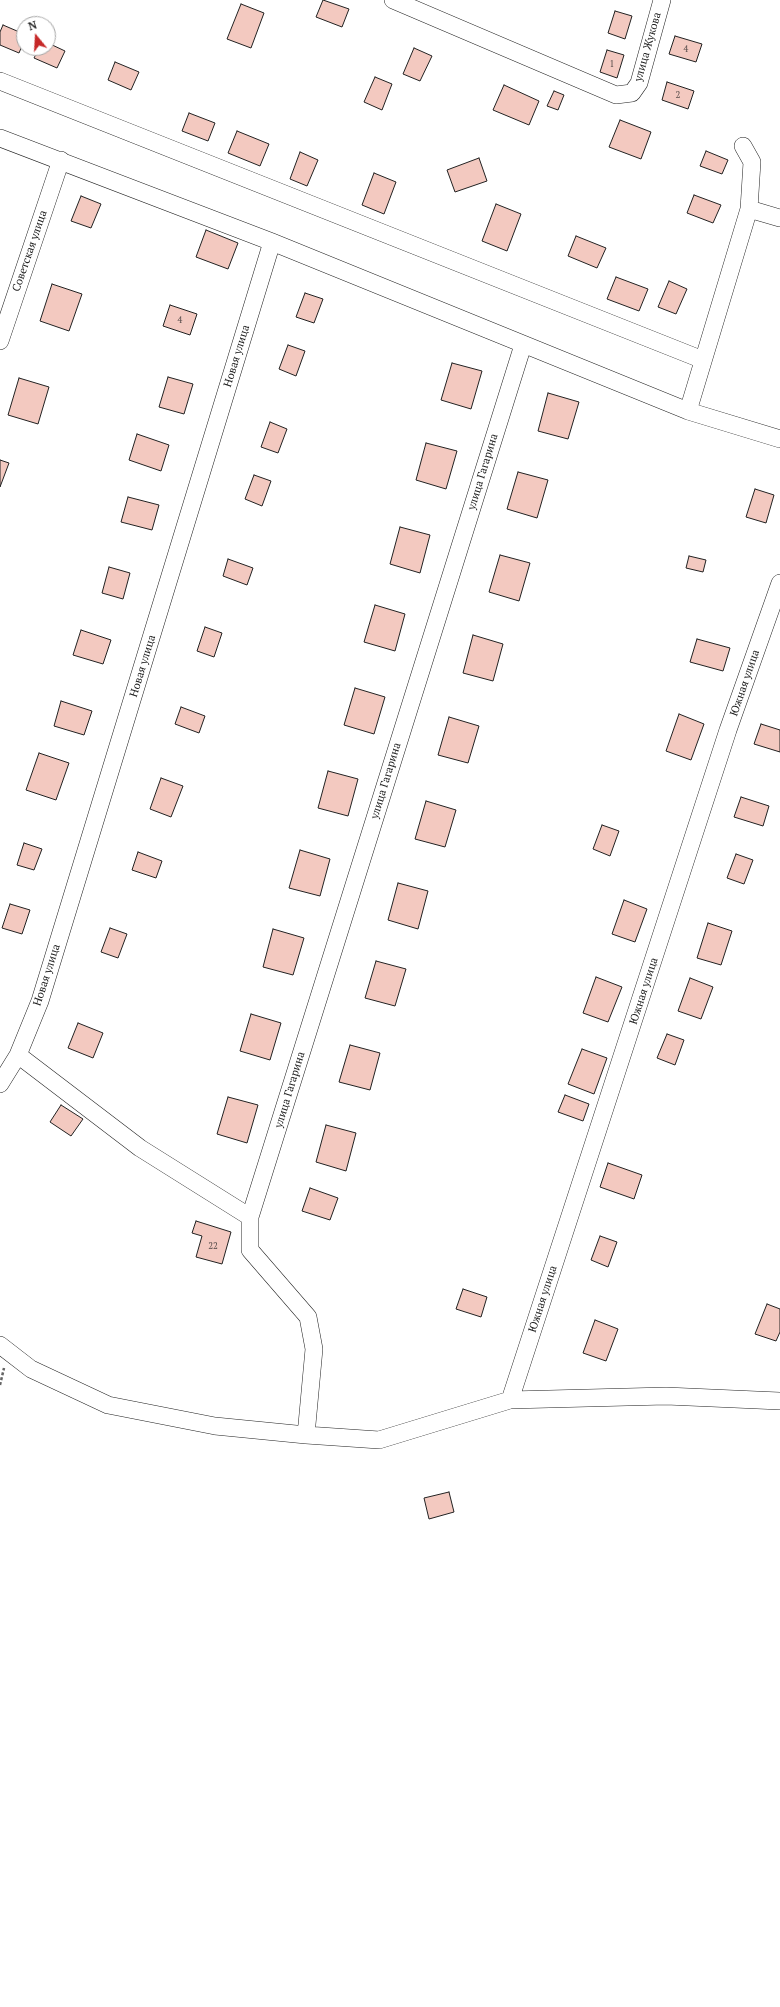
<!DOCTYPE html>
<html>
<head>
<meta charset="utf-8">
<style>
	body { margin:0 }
	#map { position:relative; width:780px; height:2007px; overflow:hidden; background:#fff; font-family:"PT Serif",serif }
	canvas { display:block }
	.north { position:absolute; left:16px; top:16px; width:40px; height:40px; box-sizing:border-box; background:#fff; border:1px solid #a7a7a7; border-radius:50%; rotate:342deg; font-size:11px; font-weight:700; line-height:16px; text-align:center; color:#222 }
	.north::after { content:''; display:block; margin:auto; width:14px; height:18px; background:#c62828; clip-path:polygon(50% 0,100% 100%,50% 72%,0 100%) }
</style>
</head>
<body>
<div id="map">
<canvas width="780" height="2007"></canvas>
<div class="north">N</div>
</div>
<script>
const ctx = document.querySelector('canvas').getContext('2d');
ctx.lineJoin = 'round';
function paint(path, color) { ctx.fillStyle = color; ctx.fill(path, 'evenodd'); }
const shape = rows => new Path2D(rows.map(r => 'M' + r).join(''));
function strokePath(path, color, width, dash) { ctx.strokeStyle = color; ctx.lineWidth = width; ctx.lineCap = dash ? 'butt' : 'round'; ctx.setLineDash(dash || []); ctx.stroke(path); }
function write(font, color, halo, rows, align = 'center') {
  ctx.font = font + ' "PT Serif",serif'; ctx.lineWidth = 3; ctx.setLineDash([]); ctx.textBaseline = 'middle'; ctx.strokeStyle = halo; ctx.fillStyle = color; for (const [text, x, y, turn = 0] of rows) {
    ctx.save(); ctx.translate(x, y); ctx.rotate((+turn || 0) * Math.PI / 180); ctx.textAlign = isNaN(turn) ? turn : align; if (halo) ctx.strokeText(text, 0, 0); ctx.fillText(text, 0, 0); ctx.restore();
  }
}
const building = shape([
	[323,0,349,9,342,27,316,17,323,0],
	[241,4,264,13,251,48,227,39,241,4],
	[615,11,632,16,625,39,608,33,615,11],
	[3,25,24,34,24,41,19,53,0,45,0,32,3,25],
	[675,36,702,44,696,62,669,54,675,36],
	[48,43,65,51,57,68,34,58,39,48,48,48,48,43],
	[414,48,432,56,420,81,403,74,414,48],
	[607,50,624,55,617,78,600,72,607,50],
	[115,62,139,72,131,90,108,80,115,62],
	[375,77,392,84,382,110,364,102,375,77],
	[667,82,694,91,688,109,662,100,667,82],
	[504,85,539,101,529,125,493,110,504,85],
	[554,91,564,95,558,110,547,106,554,91],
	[189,113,215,123,208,141,182,131,189,113],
	[620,120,651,132,641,159,609,147,620,120],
	[237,131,269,144,260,166,228,153,237,131],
	[706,151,728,160,722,174,700,166,706,151],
	[300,152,318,160,307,186,290,179,300,152],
	[479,158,487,181,455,192,447,170,479,158],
	[374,173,396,182,384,214,362,205,374,173],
	[694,195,721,205,713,223,687,213,694,195],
	[81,196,101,204,91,228,71,221,81,196],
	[496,204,521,214,507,251,482,241,496,204],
	[206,230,238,243,228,269,196,257,206,230],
	[576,236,606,248,597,268,568,256,576,236],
	[616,277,648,289,639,311,607,299,616,277],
	[669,281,687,289,676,314,658,307,669,281],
	[52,284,82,294,69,331,40,321,52,284],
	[305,293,323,299,314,323,296,317,305,293],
	[170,305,197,314,190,335,163,326,170,305],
	[288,345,305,351,296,376,279,369,288,345],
	[452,363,482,371,471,409,441,400,452,363],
	[168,377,193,384,184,414,159,407,168,377],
	[19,378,49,387,38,424,8,415,19,378],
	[548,393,579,402,568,439,538,431,548,393],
	[270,422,287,429,278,453,261,447,270,422],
	[137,434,169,445,161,471,129,460,137,434],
	[426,443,457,451,446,489,416,480,426,443],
	[0,460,9,463,0,487,0,460],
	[518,472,548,480,537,518,507,509,518,472],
	[254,475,271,481,262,506,245,499,254,475],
	[755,489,774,495,766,523,746,517,755,489],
	[128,497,159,505,152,530,121,522,128,497],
	[400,527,430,535,420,573,390,564,400,527],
	[500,555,530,563,519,601,489,592,500,555],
	[689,556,706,560,703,572,686,568,689,556],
	[228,559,253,568,247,585,223,576,228,559],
	[109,567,130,573,123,599,102,593,109,567],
	[375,605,405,614,395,651,364,642,375,605],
	[205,627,222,633,214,657,197,651,205,627],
	[81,630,111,640,103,664,73,655,81,630],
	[473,635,503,644,493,681,463,673,473,635],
	[697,639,730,648,723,671,690,662,697,639],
	[355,688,385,697,374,734,344,725,355,688],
	[61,701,92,711,84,735,54,726,61,701],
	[181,707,205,716,199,733,175,724,181,707],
	[679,714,704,724,691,760,666,751,679,714],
	[449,717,479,726,468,763,438,755,449,717],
	[761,724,780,730,780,752,754,744,761,724],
	[39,753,69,763,56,800,26,790,39,753],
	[328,771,358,779,348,816,318,808,328,771],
	[161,778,183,786,171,817,150,809,161,778],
	[741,797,769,806,763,826,734,817,741,797],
	[426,801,456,810,445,847,415,839,426,801],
	[602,825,619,831,610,856,593,849,602,825],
	[24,843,42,849,34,870,17,865,24,843],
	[300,850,330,859,320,896,289,888,300,850],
	[138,852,162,861,156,878,132,870,138,852],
	[736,854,753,860,744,884,727,878,736,854],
	[398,883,428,891,418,929,388,920,398,883],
	[624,900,647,909,635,942,612,934,624,900],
	[10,904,30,910,22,934,2,928,10,904],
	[708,923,732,931,721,965,697,958,708,923],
	[110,928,127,934,118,958,101,952,110,928],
	[273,929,304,938,293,975,263,967,273,929],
	[376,961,406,969,395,1006,365,998,376,961],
	[596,977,622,987,608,1022,583,1013,596,977],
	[690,978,713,987,701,1019,678,1011,690,978],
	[251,1014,281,1023,270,1060,240,1051,251,1014],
	[78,1023,103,1033,93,1058,68,1048,78,1023],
	[667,1034,684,1040,675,1065,657,1058,667,1034],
	[350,1045,380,1053,370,1090,339,1082,350,1045],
	[582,1049,607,1058,594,1094,568,1084,582,1049],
	[565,1095,589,1104,583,1121,558,1112,565,1095],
	[228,1097,258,1105,247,1143,217,1134,228,1097],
	[61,1105,83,1119,71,1136,50,1122,61,1105],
	[326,1125,356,1133,346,1171,316,1162,326,1125],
	[608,1163,642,1175,634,1199,600,1187,608,1163],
	[310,1188,338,1198,330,1220,302,1211,310,1188],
	[196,1221,231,1232,222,1264,196,1257,202,1236,192,1233,196,1221],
	[600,1236,617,1242,608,1267,591,1260,600,1236],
	[463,1289,487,1297,481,1317,456,1309,463,1289],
	[767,1304,780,1309,780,1332,776,1341,755,1334,767,1304],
	[595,1320,618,1329,606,1361,583,1353,595,1320],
	[449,1492,454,1512,429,1519,424,1498,449,1492]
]);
const path = shape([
	[0,1385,4,1368]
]);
const minor = shape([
	[393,0,616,95,632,93,639,83,662,0],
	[0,81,703,360],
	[0,138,272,242,688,411,780,439],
	[749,209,780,218],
	[0,341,61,160],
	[523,345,250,1217,250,1250,308,1317,314,1349,306,1435,379,1440,510,1400,666,1396,780,1401],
	[688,411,749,209,752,162,743,146],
	[18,1055,140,1148,250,1217],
	[0,1084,18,1055,40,1001,272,242],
	[0,1345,31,1369,108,1405,215,1426,306,1435],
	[510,1400,728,730,780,583]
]);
const numberNames = [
	["4",686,49],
	["1",612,64],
	["2",678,95],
	["4",180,320],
	["22",213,1246]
];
const streetNames = [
	["улица Жукова",648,47,-74],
	["Советская улица",30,251,-71],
	["Новая улица",237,356,-73],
	["улица Гагарина",483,472,-73],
	["Новая улица",143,666,-73],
	["Южная улица",745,683,-71],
	["улица Гагарина",386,781,-73],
	["Новая улица",47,975,-72],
	["Южная улица",644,991,-72],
	["улица Гагарина",290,1090,-73],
	["Южная улица",543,1299,-72]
];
paint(building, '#f3c9c0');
strokePath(building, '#222', 1);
strokePath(minor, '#222', 18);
strokePath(path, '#646464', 2.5, [3, 2]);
strokePath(minor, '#fff', 17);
write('9px', '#564c4a', null, numberNames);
write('11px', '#222', '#fff', streetNames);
</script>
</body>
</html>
